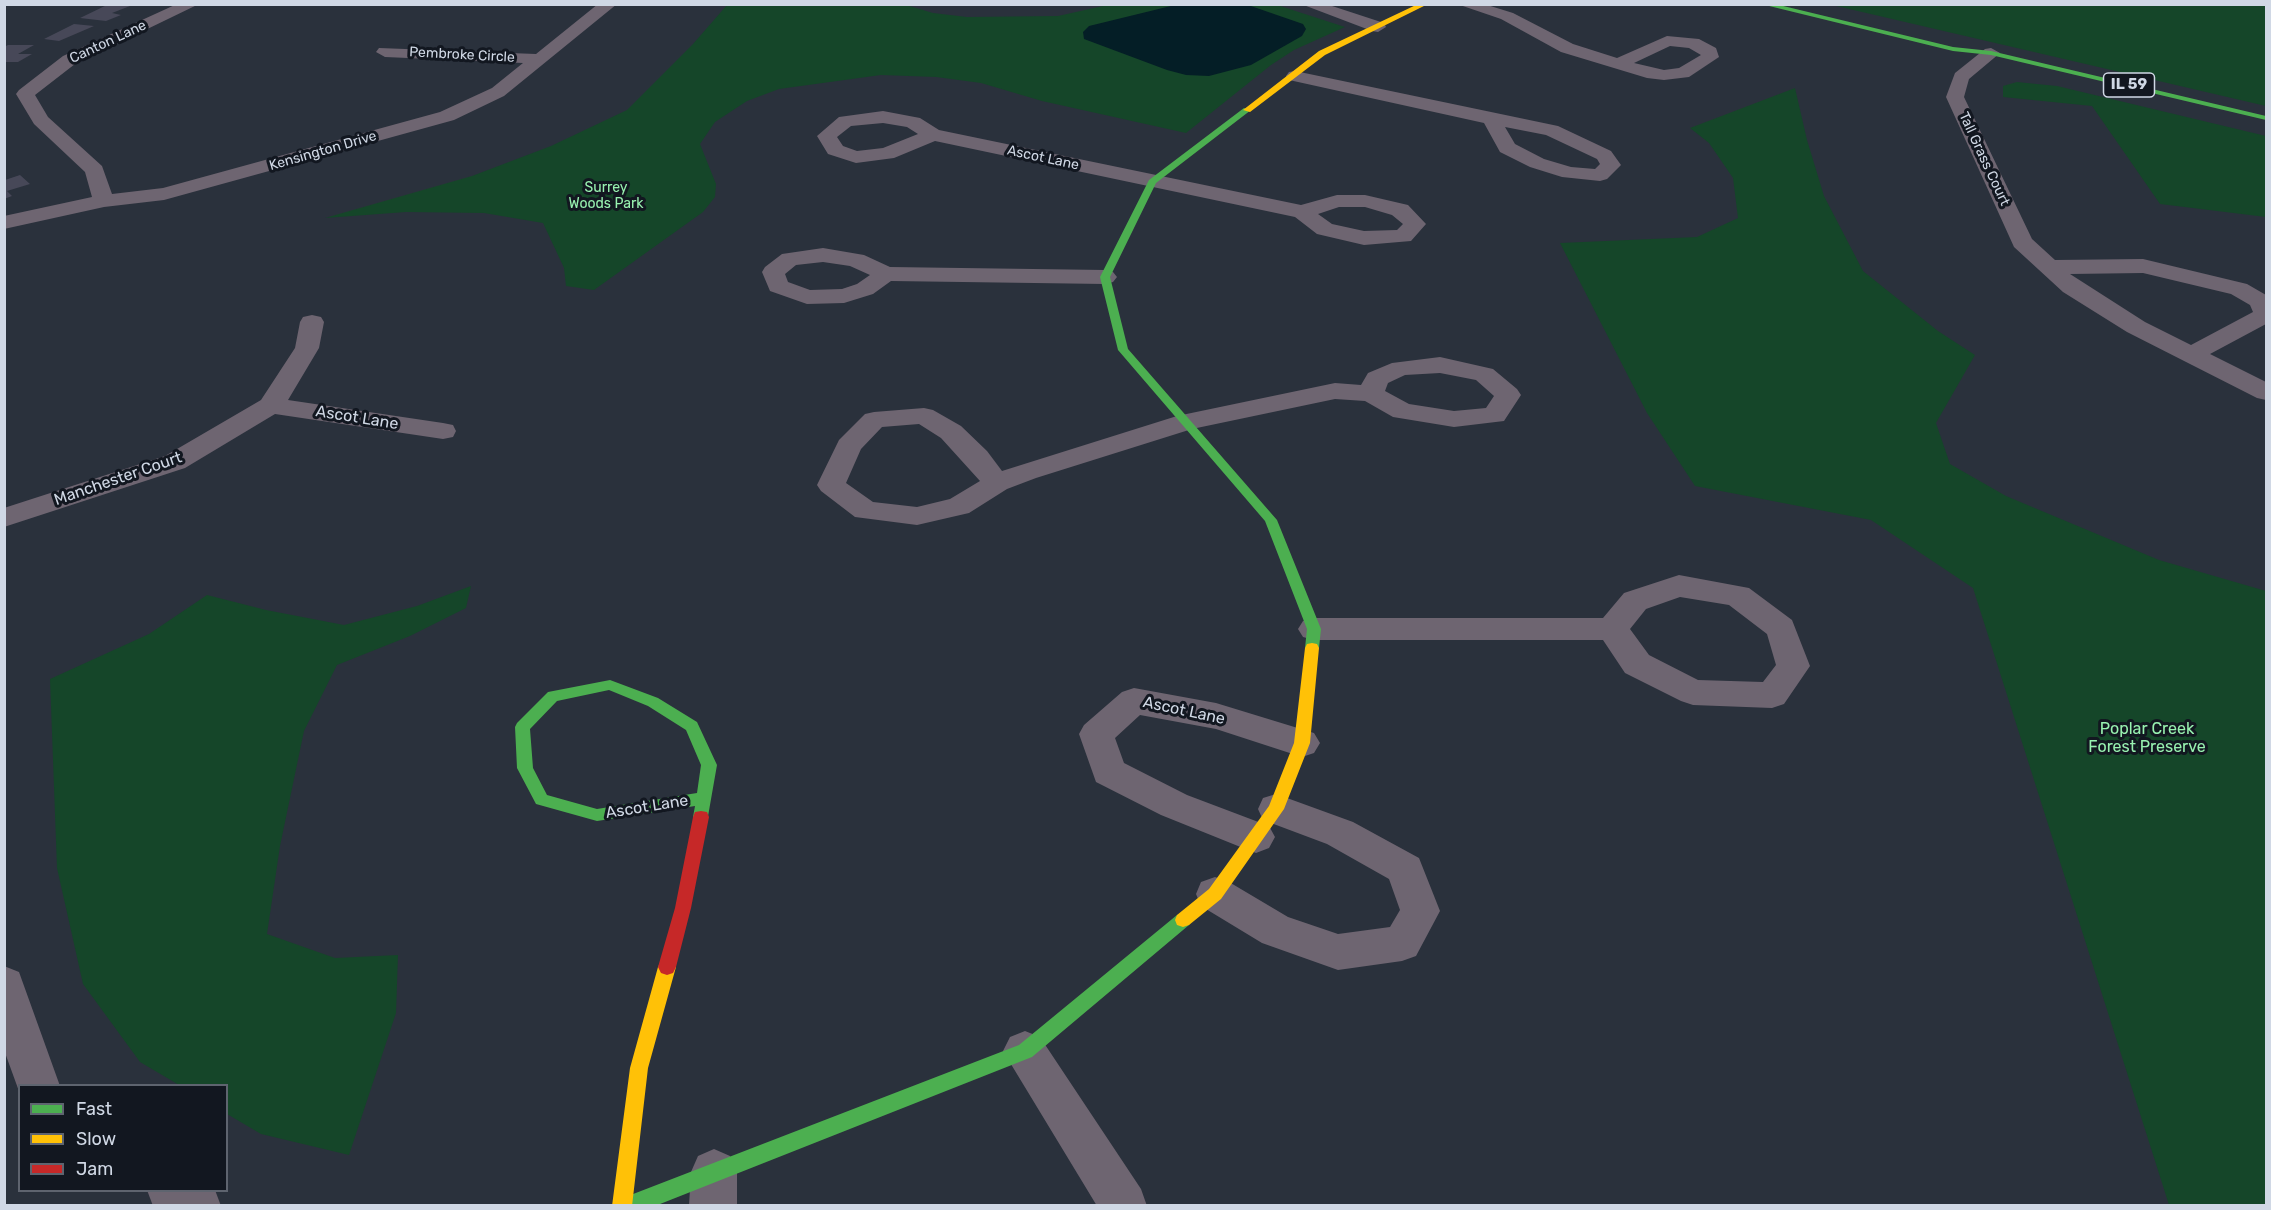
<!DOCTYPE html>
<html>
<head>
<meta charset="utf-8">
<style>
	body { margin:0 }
	#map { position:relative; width:2271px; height:1210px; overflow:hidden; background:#2a313c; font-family:Rubik,sans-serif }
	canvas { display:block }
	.frame { position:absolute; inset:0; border:6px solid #d0d8e5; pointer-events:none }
	.legend { position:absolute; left:18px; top:1084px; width:210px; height:108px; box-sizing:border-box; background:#121720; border:2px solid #5e646f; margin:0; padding:8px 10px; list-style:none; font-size:18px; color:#d0d8e5 }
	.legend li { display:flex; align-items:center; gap:12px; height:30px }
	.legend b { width:30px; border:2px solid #5e646f }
</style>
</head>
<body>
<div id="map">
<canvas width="2271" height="1210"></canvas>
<div class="frame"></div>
<ul class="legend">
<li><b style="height:8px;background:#4caf50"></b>Fast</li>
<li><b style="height:8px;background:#ffc107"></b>Slow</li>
<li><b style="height:8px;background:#c62828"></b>Jam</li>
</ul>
</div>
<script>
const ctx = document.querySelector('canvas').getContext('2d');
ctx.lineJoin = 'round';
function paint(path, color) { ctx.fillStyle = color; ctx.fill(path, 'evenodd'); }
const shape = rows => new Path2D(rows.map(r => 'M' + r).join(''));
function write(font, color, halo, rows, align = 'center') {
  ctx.font = font + ' Rubik,sans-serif'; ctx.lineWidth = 6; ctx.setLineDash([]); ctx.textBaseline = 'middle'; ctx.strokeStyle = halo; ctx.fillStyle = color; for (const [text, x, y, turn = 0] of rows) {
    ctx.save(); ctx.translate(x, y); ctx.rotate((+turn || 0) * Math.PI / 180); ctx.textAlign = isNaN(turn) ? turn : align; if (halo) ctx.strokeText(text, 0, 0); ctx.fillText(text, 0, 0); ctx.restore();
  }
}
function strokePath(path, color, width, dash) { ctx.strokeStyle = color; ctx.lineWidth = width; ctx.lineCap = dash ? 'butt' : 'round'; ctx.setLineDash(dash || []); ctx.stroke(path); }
const green = shape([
	[1112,4,1274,4,1345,27,1294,50,1271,65,1186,133,1042,101,981,83,936,77,881,75,779,89,747,101,715,122,700,144,716,184,715,197,703,212,594,290,566,286,564,268,543,223,484,213,406,212,325,218,472,176,551,146,627,110,693,44,727,5,906,5,933,13,967,17,1058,16],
	[1832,5,2266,5,2266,106],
	[2017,82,2057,86,2266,136,2266,217,2160,204,2092,106,2003,97,2003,86],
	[1795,88,1807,140,1824,196,1863,271,1938,331,1975,355,1936,423,1950,464,2006,496,2159,560,2266,591,2266,1205,2169,1205,1973,588,1871,520,1695,486,1647,413,1560,243,1697,237,1738,218,1733,178,1709,143,1690,128],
	[471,586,466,608,410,636,337,665,304,731,280,846,267,934,335,958,398,955,396,1013,349,1155,261,1134,227,1114,226,1086,179,1085,140,1062,83,984,57,868,50,679,149,634,207,595,266,610,344,625,417,606]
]);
const water = shape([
	[1179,4,1248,5,1303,24,1306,29,1302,36,1251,65,1209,76,1186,75,1167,70,1084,39,1083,32,1089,26]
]);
const building = shape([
	[109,4,130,6,112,13,121,15,106,21,80,18],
	[74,24,94,26,59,41,44,39],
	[8,45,34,45,18,54,32,54,18,62,4,62,4,47],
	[20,175,30,184,7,191,12,196,4,199,5,180]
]);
const street = shape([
	[177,4,199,4,75,64,35,95,48,117,102,166,112,194,163,188,440,112,492,88,523,63,385,57,376,52,379,48,536,54,598,4,617,4,504,96,454,120,164,200,104,207,4,229,4,216,92,197,85,172,34,124,16,94,19,90,63,56,177,4],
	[1301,4,1326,4,1384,23,1386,27,1378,32,1372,31,1301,4],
	[1457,4,1484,4,1513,13,1573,44,1617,58,1667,36,1699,39,1716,48,1719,57,1689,77,1664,80,1647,78,1561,52,1501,19,1457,4],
	[1670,46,1689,48,1701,55,1679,68,1664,70,1634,63,1670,46],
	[1991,48,2000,53,1969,79,1964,97,2032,239,2055,260,2143,259,2247,284,2266,295,2266,324,2210,354,2266,382,2266,400,2257,398,2127,332,2063,292,2014,247,1946,97,1955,73,1985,49,1991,48],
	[2143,273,2231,294,2250,305,2253,312,2191,345,2145,322,2070,274,2143,273],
	[1295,71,1558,126,1611,151,1621,165,1607,179,1600,181,1562,177,1530,167,1500,152,1484,123,1289,80,1286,76,1289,72,1295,71],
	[1505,127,1546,135,1597,159,1600,164,1595,169,1571,167,1544,159,1515,144,1505,127],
	[883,111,920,118,939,130,1301,205,1337,195,1365,195,1408,205,1426,224,1411,241,1364,245,1317,234,1295,217,935,141,894,158,856,163,828,154,817,136,839,117,883,111],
	[883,123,907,127,918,134,883,148,857,151,843,146,837,137,851,126,883,123],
	[1339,207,1365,207,1392,215,1403,224,1397,230,1364,231,1332,224,1318,214,1339,207],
	[823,248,864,255,890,267,1105,270,1113,272,1117,277,1113,282,1105,284,891,281,873,294,844,303,807,304,770,291,762,272,765,267,782,254,823,248],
	[823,262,850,266,870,275,857,284,842,289,810,290,788,282,785,274,796,265,823,262],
	[312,315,321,317,324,322,319,348,288,400,443,423,453,425,456,431,453,437,443,439,275,414,185,468,4,527,4,508,165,456,261,400,295,348,300,322,303,317,312,315],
	[1440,357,1493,369,1517,389,1521,395,1504,421,1454,427,1393,417,1365,401,1335,399,1192,429,1036,478,1007,489,969,513,917,525,855,517,821,491,817,485,839,440,865,414,874,412,924,408,933,410,961,426,987,451,1002,471,1177,416,1335,383,1361,385,1368,373,1392,363,1440,357],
	[1440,373,1476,380,1494,396,1486,408,1454,411,1409,404,1385,391,1388,383,1405,375,1440,373],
	[919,424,941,438,980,481,950,499,917,507,873,502,846,483,861,449,882,427,919,424],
	[1679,575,1749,588,1792,620,1810,666,1784,704,1772,708,1693,705,1681,701,1625,673,1603,640,1314,640,1303,637,1298,629,1303,621,1314,618,1603,618,1624,593,1679,575],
	[1680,597,1729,605,1767,634,1776,665,1763,682,1698,680,1649,655,1630,629,1646,609,1680,597],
	[1134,688,1216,703,1314,733,1320,743,1314,753,1302,757,1216,729,1140,715,1115,738,1124,763,1187,795,1269,826,1275,837,1269,848,1256,853,1243,848,1161,815,1096,782,1079,734,1084,725,1122,692,1134,688],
	[1276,794,1353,822,1419,858,1440,911,1416,956,1402,961,1338,970,1262,943,1201,906,1196,894,1201,882,1215,877,1229,882,1288,917,1338,934,1390,927,1400,910,1389,879,1327,844,1263,820,1258,809,1263,798,1276,794],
	[4,966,19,972,60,1086,20,1086,20,1094,4,1050,4,966],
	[1025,1031,1040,1037,1141,1189,1147,1206,1097,1206,1003,1051,1010,1037,1025,1031],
	[714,1149,730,1156,737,1172,737,1206,689,1206,691,1172,698,1156,714,1149],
	[147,1190,215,1190,221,1206,153,1206,147,1190]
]);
const fast = shape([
	[1761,4,1775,4,1953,47,1991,51,2266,116,2266,120,1991,55,1953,51,1761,4],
	[1244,108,1251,110,1156,183,1110,277,1128,349,1277,520,1321,629,1319,648,1317,652,1312,653,1307,652,1305,648,1307,629,1265,521,1118,350,1100,277,1149,180,1244,108],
	[610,680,658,698,697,722,717,765,707,822,701,823,695,822,693,817,695,806,597,821,536,804,517,768,515,727,517,723,548,692,610,680],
	[609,690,648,706,686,730,701,765,697,793,597,809,547,795,533,768,530,729,557,701,609,690],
	[1183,913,1189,915,1191,920,1189,925,1032,1057,655,1206,618,1206,621,1199,628,1196,1019,1045,1177,915,1183,913]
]);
const slow = shape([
	[1418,4,1428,4,1325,55,1250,112,1243,110,1319,51,1418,4],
	[1312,643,1317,644,1319,648,1310,743,1284,809,1221,899,1189,925,1183,927,1177,925,1175,920,1177,915,1209,889,1269,806,1294,743,1305,648,1307,644,1312,643],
	[667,959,673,961,676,967,648,1068,632,1206,612,1206,630,1068,658,967,661,961,667,959]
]);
const jam = shape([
	[701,811,707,812,709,817,691,908,676,967,673,973,667,975,661,973,658,967,675,908,693,817,695,812,701,811]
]);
const farStreetnames = [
	["Canton Lane",108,42,-25],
	["Pembroke Circle",462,55,3],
	["Kensington Drive",323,151,-16],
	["Ascot Lane",1043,158,12],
	["Tall Grass Court",1984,159,65]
];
const farParknames = [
	["Surrey",606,188],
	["Woods Park",606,204]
];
const shields = [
	[2129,85,51]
];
const shieldNames = [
	["IL 59",2129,85]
];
const streetNames = [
	["Ascot Lane",357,418,9],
	["Manchester Court",118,479,-19],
	["Ascot Lane",1184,711,12],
	["Ascot Lane",647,807,-9]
];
const parkNames = [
	["Poplar Creek",2147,729],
	["Forest Preserve",2147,747]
];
paint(green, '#154629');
paint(water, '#041e26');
paint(building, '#474858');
paint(street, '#6e6571');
paint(fast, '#4caf50');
paint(slow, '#ffc107');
paint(jam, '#c62828');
write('14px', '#d0d8e5', '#121720', farStreetnames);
write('14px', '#98f2b0', '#121720', farParknames);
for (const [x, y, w] of shields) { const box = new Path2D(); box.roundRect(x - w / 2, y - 12, w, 24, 4.5); ctx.fillStyle = '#121720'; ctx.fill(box); strokePath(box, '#d0d8e5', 1.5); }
write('bold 15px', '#d0d8e5', null, shieldNames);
write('16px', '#d0d8e5', '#121720', streetNames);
write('16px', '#98f2b0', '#121720', parkNames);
</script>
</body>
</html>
